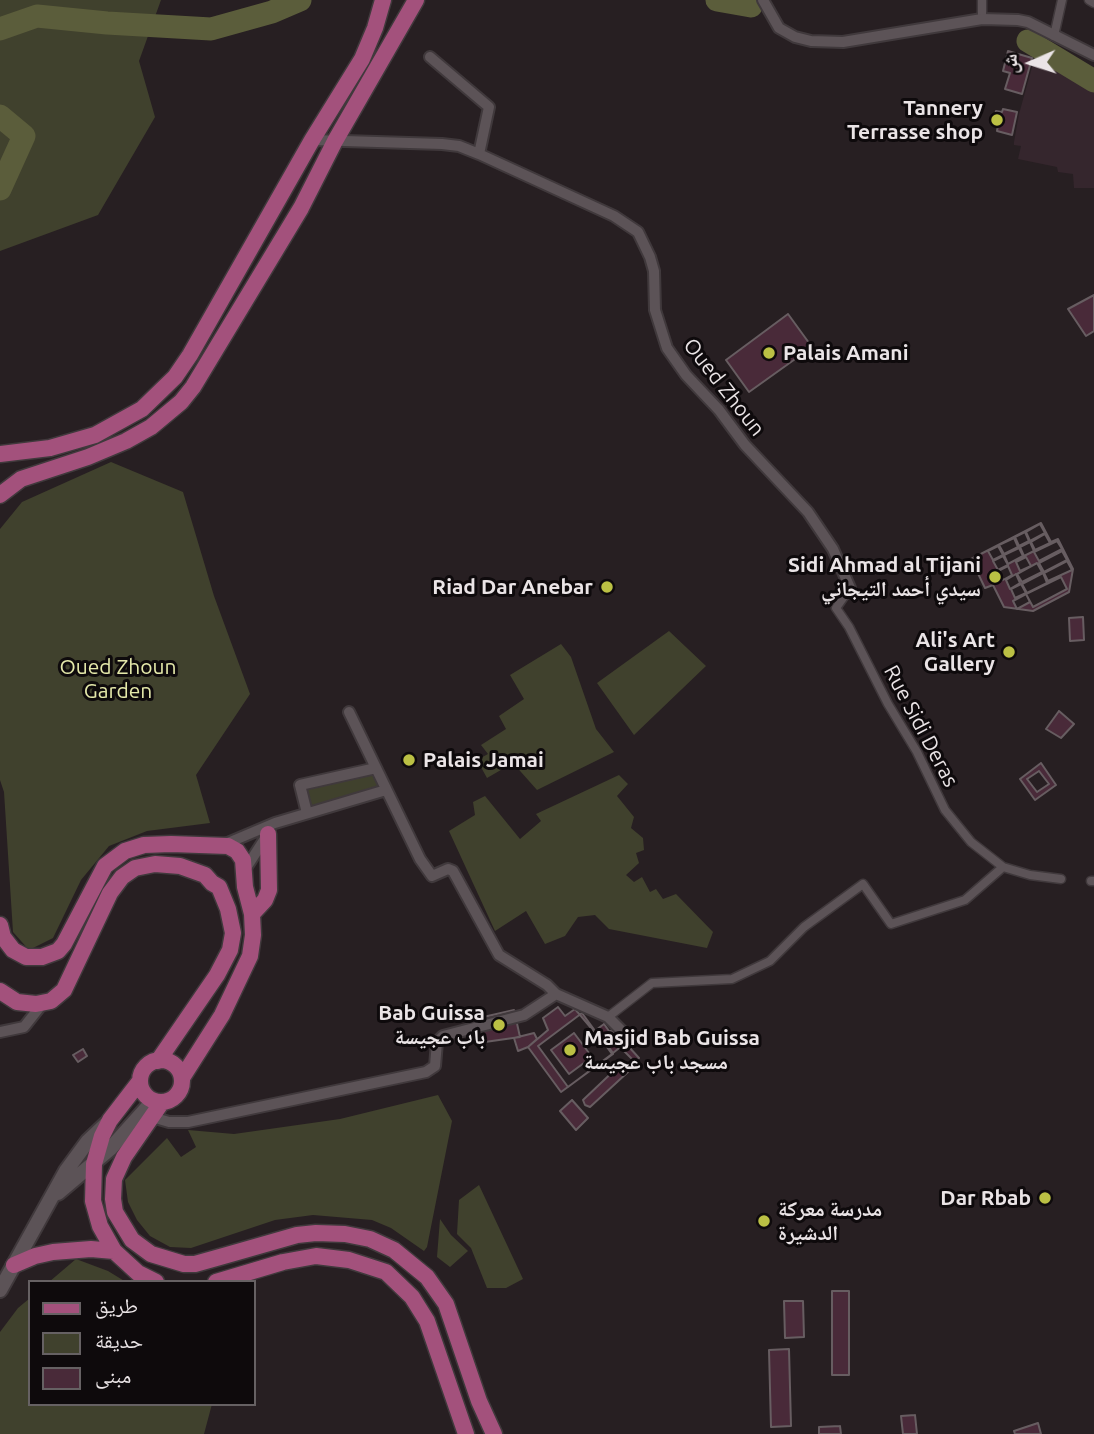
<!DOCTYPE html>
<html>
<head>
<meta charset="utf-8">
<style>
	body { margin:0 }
	#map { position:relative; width:1094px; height:1434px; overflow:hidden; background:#271f22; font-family:Ubuntu,"Noto Naskh Arabic",sans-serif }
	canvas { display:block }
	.legend { position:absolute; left:28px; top:1280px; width:228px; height:126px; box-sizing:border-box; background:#0e0a0c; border:2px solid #666163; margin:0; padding:9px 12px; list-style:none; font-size:21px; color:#eae4e6 }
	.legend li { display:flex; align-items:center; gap:14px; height:35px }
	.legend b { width:35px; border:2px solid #666163 }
	.north { position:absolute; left:996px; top:28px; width:70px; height:70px; -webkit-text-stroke:5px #0e0a0c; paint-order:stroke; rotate:267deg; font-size:19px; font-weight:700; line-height:28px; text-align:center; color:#eae4e6 }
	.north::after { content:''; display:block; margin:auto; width:24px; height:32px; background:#eae4e6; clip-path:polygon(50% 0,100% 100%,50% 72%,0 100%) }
</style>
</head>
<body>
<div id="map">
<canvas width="1094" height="1434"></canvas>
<ul class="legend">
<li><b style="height:9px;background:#a3517c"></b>طريق</li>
<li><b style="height:19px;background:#40412d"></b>حديقة</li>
<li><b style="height:19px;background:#492a39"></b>مبنى</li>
</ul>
<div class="north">ش</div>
</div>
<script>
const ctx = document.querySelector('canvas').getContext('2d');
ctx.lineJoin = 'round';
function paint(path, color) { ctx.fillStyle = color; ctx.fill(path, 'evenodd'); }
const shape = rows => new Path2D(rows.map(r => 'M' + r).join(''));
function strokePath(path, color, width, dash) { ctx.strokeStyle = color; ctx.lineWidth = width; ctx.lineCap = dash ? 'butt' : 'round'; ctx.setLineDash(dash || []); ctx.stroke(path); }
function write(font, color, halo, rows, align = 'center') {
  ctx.font = font + ' Ubuntu,"Noto Naskh Arabic",sans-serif'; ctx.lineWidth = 6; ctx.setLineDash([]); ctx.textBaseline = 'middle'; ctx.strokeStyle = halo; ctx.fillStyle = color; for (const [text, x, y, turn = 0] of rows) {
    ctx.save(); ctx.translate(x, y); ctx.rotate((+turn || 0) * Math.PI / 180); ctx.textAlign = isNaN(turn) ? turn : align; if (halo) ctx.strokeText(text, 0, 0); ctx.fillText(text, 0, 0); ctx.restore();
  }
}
const built = shape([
	[1034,60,1051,68,1053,63,1094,86,1094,188,1074,188,1073,174,1058,172,1057,167,1018,159,1021,146,1014,145,1014,142,1019,114]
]);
const green = shape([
	[0,0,161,0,139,61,155,117,98,215,0,251],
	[111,462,183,492,214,596,250,694,196,775,210,823,147,831,109,846,81,880,53,938,29,950,13,932,4,792,0,780,0,529,22,502],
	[669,631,706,666,634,735,597,683],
	[561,644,571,657,596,729,614,752,537,790,513,763,487,778,477,760,488,754,481,745,506,729,499,716,524,699,510,675],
	[380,766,390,787,308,811,301,784],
	[619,775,628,784,617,796,634,817,631,828,643,838,644,850,636,853,639,863,626,875,634,882,642,877,650,892,656,889,663,899,676,894,713,932,707,948,609,929,595,915,578,917,565,936,545,944,526,911,495,931,449,831,475,815,473,802,485,796,520,839,541,821,536,814],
	[438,1095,452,1121,427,1247,424,1251,391,1228,372,1220,313,1215,275,1220,191,1248,170,1247,150,1236,137,1220,128,1202,125,1180,167,1138,181,1157,196,1147,188,1130,234,1134,340,1119],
	[479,1185,523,1279,506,1288,487,1288,471,1248,457,1234,459,1200],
	[440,1219,451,1235,468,1251,450,1267,437,1257],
	[76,1259,108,1271,126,1282,49,1282],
	[30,1298,30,1404,212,1404,204,1434,0,1434,0,1332,18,1308]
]);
const river = shape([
	[717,0,751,6],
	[0,29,37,16,107,23,211,29,272,12,300,0],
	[1028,41,1094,81],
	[0,116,24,136,0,189]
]);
const building = shape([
	[1008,51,1032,58,1022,94,1005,89,1010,73,1003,71,1008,51],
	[1003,109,1017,112,1012,135,997,131,998,124,993,123,996,111,1002,112,1003,109],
	[1094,295,1094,331,1086,336,1068,309,1094,295],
	[788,314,812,347,749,392,726,360,788,314],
	[1041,523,1051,542,1058,539,1073,569,1069,592,1033,611,1004,607,993,585,985,588,971,559,1041,523],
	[1008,566,1012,575,1003,580,998,571,1008,566],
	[1061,577,1067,589,1033,607,1026,594,1061,577],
	[1040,524,1045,533,1030,541,1026,532,1040,524],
	[1025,532,1029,541,1019,546,1015,537,1025,532],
	[1045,534,1050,543,1035,550,1031,542,1045,534],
	[1014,538,1018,547,1004,554,999,545,1014,538],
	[1057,541,1062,549,1039,561,1034,552,1057,541],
	[1030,542,1034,551,1024,556,1020,547,1030,542],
	[998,546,1003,555,993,560,988,551,998,546],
	[1019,548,1023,556,1008,564,1004,555,1019,548],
	[1062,551,1067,560,1044,572,1039,563,1062,551],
	[1003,556,1008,565,998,570,993,561,1003,556],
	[1026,557,1031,566,1020,571,1016,562,1026,557],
	[1067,561,1072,570,1048,581,1044,573,1067,561],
	[1037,563,1042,572,1022,582,1017,574,1037,563],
	[1043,573,1047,583,1027,593,1022,584,1043,573],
	[1016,574,1020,583,1010,589,1006,580,1016,574],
	[1021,584,1026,593,1015,598,1011,589,1021,584],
	[1026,594,1030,602,1017,609,1013,601,1026,594],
	[1083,617,1084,640,1070,641,1069,618,1083,617],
	[1059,711,1074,724,1061,738,1046,729,1059,711],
	[1041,763,1056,785,1035,800,1020,779,1041,763],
	[1039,771,1049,784,1037,792,1027,779,1039,771],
	[558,1007,565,1016,575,1009,613,1054,561,1092,528,1047,548,1030,543,1018,558,1007],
	[514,1010,520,1037,485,1042,479,1018,514,1010],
	[582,1013,612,1054,568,1087,538,1046,582,1013],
	[574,1033,592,1057,569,1074,551,1050,574,1033],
	[604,1024,609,1031,601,1037,596,1030,604,1024],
	[612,1030,623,1045,613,1053,602,1038,612,1030],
	[534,1033,537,1039,528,1047,518,1051,514,1038,534,1033],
	[629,1047,639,1058,635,1062,624,1051,629,1047],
	[83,1049,87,1056,78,1062,73,1055,83,1049],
	[621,1064,628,1072,590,1107,585,1105,583,1100,621,1064],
	[572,1100,588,1118,576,1130,560,1111,572,1100],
	[832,1291,849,1291,849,1375,832,1375,832,1291],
	[784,1301,803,1301,804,1337,785,1338,784,1301],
	[789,1349,791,1426,771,1427,769,1350,789,1349],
	[915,1415,917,1434,903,1434,901,1416,915,1415],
	[1038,1423,1041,1434,1015,1434,1014,1431,1038,1423],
	[840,1426,841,1434,819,1434,819,1427,840,1426]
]);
const pedestrian = shape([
	[982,0,982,19],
	[1089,0,1094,3],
	[1054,36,1062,0],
	[850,588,836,608,849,627,888,704,917,752,945,810,971,842,1003,867,1030,875,1061,879],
	[1091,881,1094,881],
	[608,1017,652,983,732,979,770,961,804,927,863,884,891,924,965,900,1003,867]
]);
const minor = shape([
	[763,0,779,28,795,37,811,41,843,42,982,19,1018,20,1028,22,1094,55],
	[430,57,489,107,479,154,614,216,638,232,650,257,654,271,655,310,667,348,686,375,719,410,745,445,808,512,833,549,850,588],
	[312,140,442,144,459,146,479,154],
	[349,712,420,859,432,876,448,869,453,871,499,955,547,985,556,994,608,1017,631,1040],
	[307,813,300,785,376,768],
	[223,845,275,823,386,790],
	[244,871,268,834],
	[0,1032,24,1027,43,1003],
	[152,1117,169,1122,188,1122,426,1072,435,1066,437,1042,443,1036,524,1015,556,994]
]);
const secondary = shape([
	[58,1193,110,1149,153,1101],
	[0,1290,66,1171,88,1141,106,1124]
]);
const primary = shape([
	[0,454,50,448,95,435,142,409,175,377,190,355,312,140,362,59,375,28,383,0],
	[0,495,21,479,88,457,126,441,151,427,181,402,193,387,301,208,335,141,416,0],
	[252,914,265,900,269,890,268,834],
	[0,925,3,937,13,950,26,957,42,957,58,951,64,944,105,866,125,851,144,845,171,844,228,846,237,851,243,860,245,887,252,914,253,935,250,956,222,1015,182,1078],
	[0,991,17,1002,36,1004,51,1001,64,990,110,893,122,877,135,868,155,864,180,866,205,875,212,883,219,887,228,909,233,933,230,950,217,975,158,1061],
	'140 1081a21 21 0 1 1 42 0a21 21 0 1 1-42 0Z',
	[140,1081,110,1120,102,1136,94,1164,93,1201,100,1226,114,1251,138,1273,156,1282],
	[162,1102,124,1157,114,1179,113,1199,115,1212,132,1240,151,1254,184,1264,195,1264,227,1255,297,1235,316,1233,345,1234,370,1239,394,1250,427,1277,446,1304,479,1401,494,1434],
	[14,1265,35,1256,53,1252,91,1249,114,1251],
	[216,1282,283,1262,316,1256,349,1260,386,1272,412,1297,427,1321,466,1434]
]);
const markers = [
	[997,120,7,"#bbc044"],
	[769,353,7,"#bbc044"],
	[995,577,7,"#bbc044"],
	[607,587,7,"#bbc044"],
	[1009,652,7,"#bbc044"],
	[409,760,7,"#bbc044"],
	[499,1025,7,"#bbc044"],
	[570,1050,7,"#bbc044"],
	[1045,1198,7,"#bbc044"],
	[764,1221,7,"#bbc044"]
];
const poiNames = [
	["Tannery",983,108],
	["Terrasse shop",983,132],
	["Palais Amani",783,353,"left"],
	["Sidi Ahmad al Tijani",981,565],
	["سيدي أحمد التيجاني",981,589],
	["Riad Dar Anebar",593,587],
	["Ali's Art",995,640],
	["Gallery",995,664],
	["Palais Jamai",423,760,"left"],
	["Bab Guissa",485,1013],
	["باب عجيسة",485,1037],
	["Masjid Bab Guissa",584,1038,"left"],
	["مسجد باب عجيسة",584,1062,"left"],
	["Dar Rbab",1031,1198],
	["مدرسة معركة",778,1209,"left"],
	["الدشيرة",778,1233,"left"]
];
const streetNames = [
	["Oued Zhoun",724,387,52],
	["Rue Sidi Deras",921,726,62]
];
const parkNames = [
	["Oued Zhoun",118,667],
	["Garden",118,691]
];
paint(built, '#35262d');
paint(green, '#40412d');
strokePath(river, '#5b5d3b', 23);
paint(building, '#492a39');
strokePath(building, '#675d61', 2);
strokePath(pedestrian, '#40393c', 11);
strokePath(minor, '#40393c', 14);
strokePath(secondary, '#40393c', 18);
strokePath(primary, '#40393c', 19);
strokePath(pedestrian, '#5c5357', 8);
strokePath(minor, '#5c5357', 10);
strokePath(secondary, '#5c5357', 14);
strokePath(primary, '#a3517c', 16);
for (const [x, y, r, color] of markers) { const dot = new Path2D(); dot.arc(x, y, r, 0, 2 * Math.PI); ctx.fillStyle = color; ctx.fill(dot); strokePath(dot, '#0e0a0c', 2.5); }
write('bold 21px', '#eae4e6', '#0e0a0c', poiNames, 'right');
write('21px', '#eae4e6', '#0e0a0c', streetNames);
write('21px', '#e5e9aa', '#0e0a0c', parkNames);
</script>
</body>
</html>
